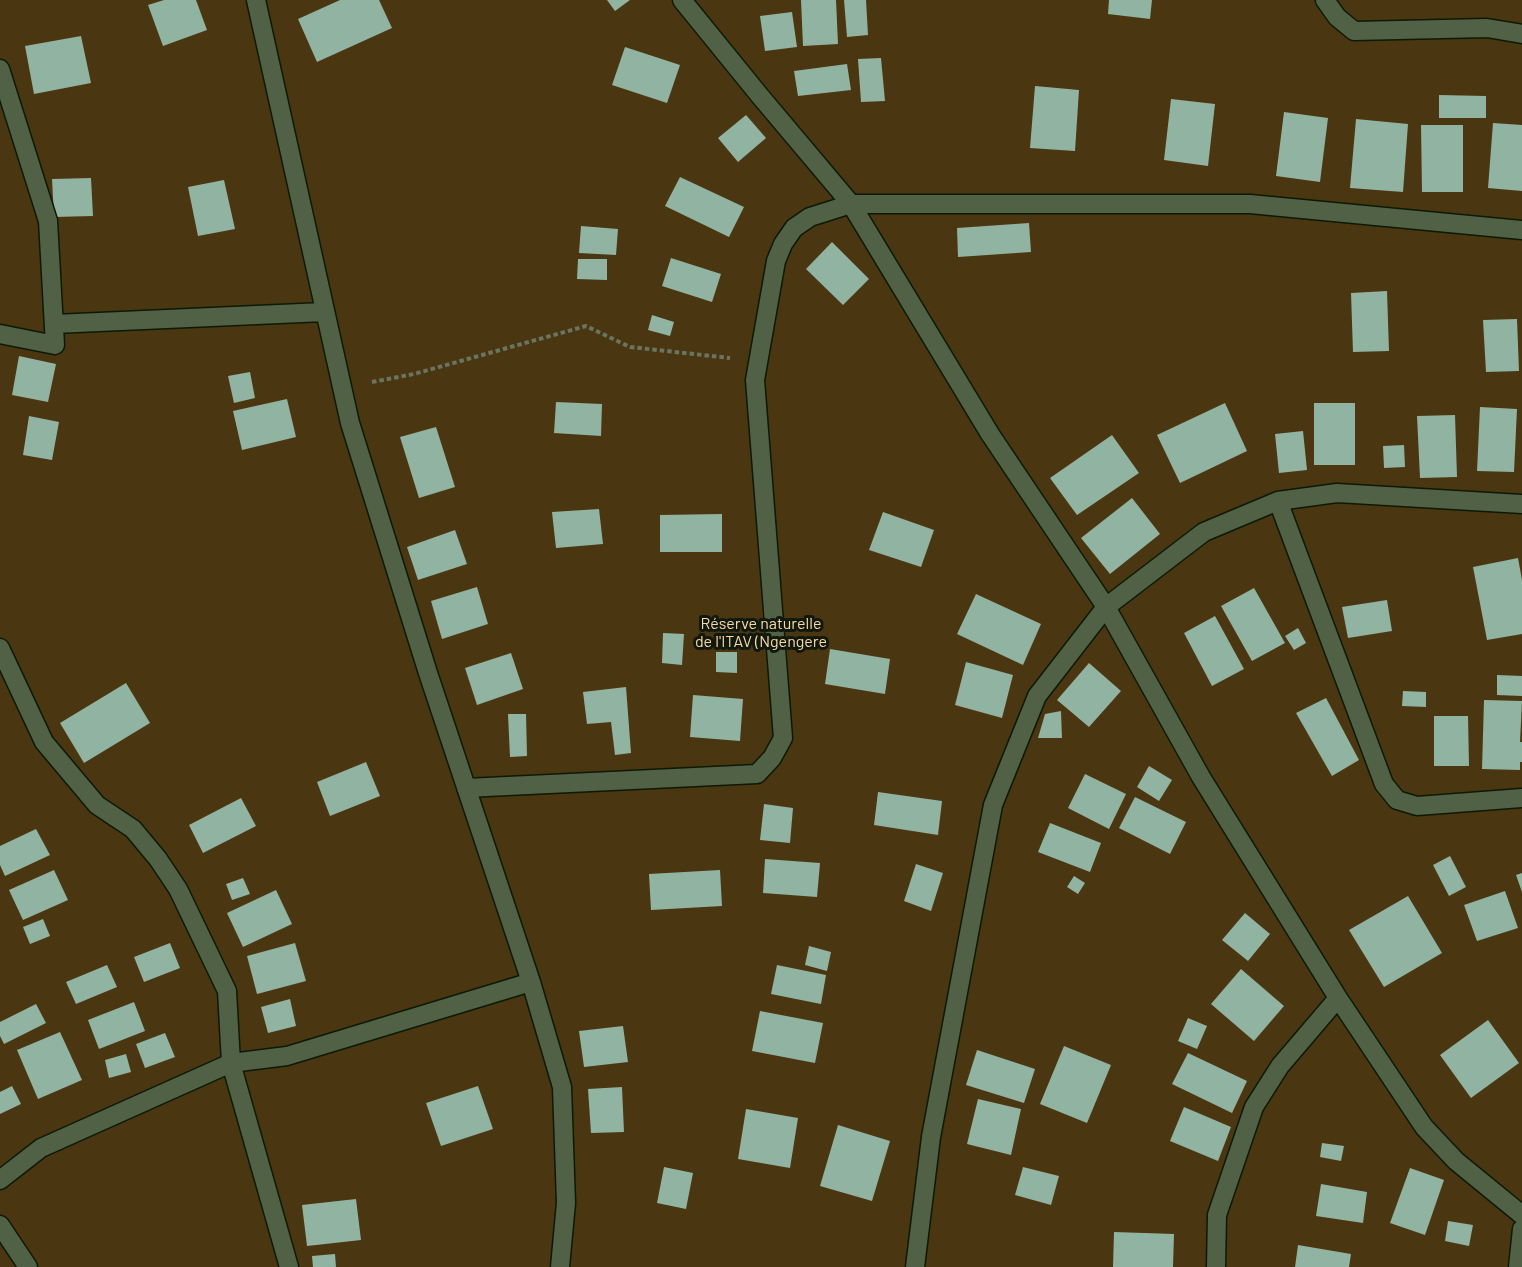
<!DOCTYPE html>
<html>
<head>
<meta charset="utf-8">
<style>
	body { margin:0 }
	canvas { display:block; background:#233219 }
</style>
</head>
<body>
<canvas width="1522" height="1267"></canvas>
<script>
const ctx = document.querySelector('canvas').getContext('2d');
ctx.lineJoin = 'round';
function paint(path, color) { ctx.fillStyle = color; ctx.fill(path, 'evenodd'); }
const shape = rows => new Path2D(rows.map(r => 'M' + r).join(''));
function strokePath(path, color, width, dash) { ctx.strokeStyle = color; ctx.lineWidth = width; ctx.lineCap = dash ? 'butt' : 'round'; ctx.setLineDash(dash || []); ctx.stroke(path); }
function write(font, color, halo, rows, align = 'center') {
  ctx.font = font + ' Barlow,sans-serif'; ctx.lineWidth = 6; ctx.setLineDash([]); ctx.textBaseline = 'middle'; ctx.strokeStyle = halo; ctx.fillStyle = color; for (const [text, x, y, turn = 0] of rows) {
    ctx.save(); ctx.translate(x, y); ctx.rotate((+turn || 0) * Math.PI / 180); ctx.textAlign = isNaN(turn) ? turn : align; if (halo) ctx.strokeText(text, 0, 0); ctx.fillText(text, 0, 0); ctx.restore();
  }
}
const green = shape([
	[0,0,1522,0,1522,1267,0,1267]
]);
const building = shape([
	[164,0,196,0,207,30,163,46,148,5],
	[340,0,379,0,392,28,317,62,298,19],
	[607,0,630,0,615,11],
	[801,0,836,0,838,44,803,46],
	[844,0,866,0,868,35,847,37],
	[1109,0,1152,0,1150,19,1108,14],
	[792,12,797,47,765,51,760,16],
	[81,36,91,83,34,94,25,46],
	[625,47,680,65,667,103,612,85],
	[881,58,885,101,861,102,858,59],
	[847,64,851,90,798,96,794,71],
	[1035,86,1079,90,1075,151,1030,148],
	[1439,95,1486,96,1486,118,1439,118],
	[1171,99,1215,104,1208,166,1164,160],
	[1284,112,1328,118,1320,182,1276,176],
	[746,115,766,138,738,162,718,138],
	[1356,119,1408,124,1403,192,1350,188],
	[1493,123,1522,125,1522,191,1488,188],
	[1421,125,1463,125,1463,192,1422,192],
	[680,177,744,207,729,237,665,206],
	[91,178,93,216,54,217,52,179],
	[224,180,235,229,198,236,188,187],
	[1029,223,1031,252,958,257,957,228],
	[581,226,618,229,616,255,579,253],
	[832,242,869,279,843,305,806,269],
	[671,258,721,274,712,302,662,286],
	[578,259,607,259,607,280,577,279],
	[1387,291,1389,351,1353,352,1351,293],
	[652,315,674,322,670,336,648,330],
	[1517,319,1519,371,1486,372,1483,320],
	[19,356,56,364,48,402,12,395],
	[250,372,255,398,234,403,228,376],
	[287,399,296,437,242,450,233,411],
	[556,402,602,404,601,436,554,433],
	[1225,403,1247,451,1180,483,1157,435],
	[1314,403,1355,403,1355,465,1314,465],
	[1480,407,1517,409,1514,472,1477,471],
	[1455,415,1457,477,1420,478,1417,416],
	[29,416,59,422,52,460,23,455],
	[436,427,455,487,419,498,400,437],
	[1303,431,1307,470,1279,473,1275,434],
	[1112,435,1139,473,1077,515,1050,478],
	[1404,445,1405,467,1384,468,1383,446],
	[1132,498,1160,534,1110,574,1081,538],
	[599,509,603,544,556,548,552,512],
	[883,512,934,530,921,567,869,550],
	[722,514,722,552,660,552,660,515],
	[455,530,467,564,418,580,407,547],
	[1518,558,1522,580,1522,634,1487,640,1473,567],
	[477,587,488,624,442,639,431,601],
	[1254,588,1285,643,1252,661,1221,606],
	[976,594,1041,624,1023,665,957,634],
	[1387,600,1392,631,1348,638,1342,607],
	[1215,616,1244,669,1212,686,1184,633],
	[1298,628,1306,643,1294,650,1285,636],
	[663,633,684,634,682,665,662,663],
	[830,649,890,659,885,694,825,684],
	[716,652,737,652,737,673,716,672],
	[511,653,523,689,477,705,465,668],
	[966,662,1013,675,1002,718,955,705],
	[1089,663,1121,691,1089,727,1057,700],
	[1497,675,1522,676,1522,696,1497,695],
	[126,683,150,723,84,763,60,723],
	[626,687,631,753,615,755,611,722,587,724,583,692],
	[1403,691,1426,692,1426,707,1402,706],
	[693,695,743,699,740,741,690,737],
	[1326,698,1359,760,1332,776,1296,713],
	[1484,700,1522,701,1520,742,1522,742,1522,762,1520,762,1520,770,1482,769],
	[1061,711,1062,738,1038,738,1045,714],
	[508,714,526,714,527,756,510,757],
	[1434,716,1468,716,1469,766,1434,766],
	[366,762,380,796,330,816,317,782],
	[1149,766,1172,780,1159,801,1137,787],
	[1085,774,1126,794,1109,829,1068,808],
	[878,792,942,801,938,835,874,825],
	[1135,797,1186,822,1170,854,1119,828],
	[241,798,256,826,203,853,189,825],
	[764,804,793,808,790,843,760,840],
	[1050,823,1101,843,1090,872,1038,852],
	[36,829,50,855,5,876,0,865,0,846],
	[1450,856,1466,887,1449,896,1433,865],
	[765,859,820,863,817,897,763,893],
	[916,864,943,873,931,911,904,901],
	[54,870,68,900,23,920,9,890],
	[720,870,722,906,651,910,649,874],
	[1522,873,1522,892,1516,875],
	[1074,876,1085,883,1078,894,1067,887],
	[243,878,250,894,232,900,226,884],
	[276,890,292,924,243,947,227,913],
	[1505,891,1518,928,1477,941,1464,905],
	[1408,896,1442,953,1384,987,1349,930],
	[1245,913,1270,934,1248,961,1222,940],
	[43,919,50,936,30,944,23,927],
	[170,943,180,968,144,982,134,957],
	[295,943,306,981,257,994,247,956],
	[809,946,831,952,827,971,805,965],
	[107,965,117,987,76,1004,66,982],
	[777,965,826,975,821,1004,771,994],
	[1241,969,1284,1006,1254,1041,1211,1004],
	[290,999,296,1026,268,1033,261,1007],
	[134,1002,145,1031,99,1049,88,1020],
	[36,1004,46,1023,4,1044,0,1036,0,1022],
	[760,1011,823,1023,815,1063,752,1051],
	[1188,1018,1207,1026,1197,1049,1178,1041],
	[1488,1020,1519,1063,1471,1098,1440,1055],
	[623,1026,628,1062,584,1067,579,1031],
	[60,1032,82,1080,38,1099,17,1050],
	[165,1033,175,1057,145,1068,136,1044],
	[1064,1046,1111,1065,1087,1123,1040,1104],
	[977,1050,1035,1069,1024,1103,966,1085],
	[1188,1053,1247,1081,1232,1113,1172,1084],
	[126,1054,131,1072,109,1078,105,1060],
	[12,1086,21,1104,0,1114,0,1092],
	[478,1086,493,1129,441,1146,426,1103],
	[622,1087,624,1132,591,1133,588,1089],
	[978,1099,1021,1109,1011,1155,967,1144],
	[1184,1107,1231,1127,1218,1161,1170,1141],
	[746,1109,798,1118,790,1168,738,1159],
	[838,1125,890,1141,872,1201,820,1186],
	[1322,1143,1344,1146,1341,1161,1320,1157],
	[664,1167,693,1173,686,1209,657,1203],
	[1023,1167,1059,1176,1051,1205,1015,1195],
	[1410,1168,1444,1180,1425,1235,1390,1223],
	[1321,1184,1367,1192,1363,1223,1316,1216],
	[356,1199,361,1240,307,1246,302,1205],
	[1448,1221,1473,1225,1469,1246,1445,1241],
	[1114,1232,1174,1234,1173,1267,1113,1267],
	[1298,1245,1351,1254,1349,1267,1295,1267],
	[335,1254,336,1267,313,1267,312,1256]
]);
const path = shape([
	[372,382,414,374,586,326,630,347,730,358]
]);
const minor = shape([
	[256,0,350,423,428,673,531,982,562,1087,566,1203,560,1267],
	[682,0,760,96,851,204,990,434,1106,607,1201,777,1338,998,1424,1127,1456,1161,1522,1215],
	[1325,0,1337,17,1354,31,1487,28,1522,34],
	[0,69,48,221,55,345,0,334],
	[54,324,324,312],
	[1278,501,1337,493,1522,504],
	[0,648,44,742,97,805,133,829,158,859,178,889,227,991,231,1063,289,1267],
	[466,788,757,774,772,758,783,738,755,380,776,261,783,244,794,228,810,217,851,204,1250,204,1522,230],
	[0,1180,41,1148,231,1063,287,1056,531,982],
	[0,1225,28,1267],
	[915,1267,931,1137,993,805,1037,696,1106,607,1204,532,1278,501,1384,784,1397,800,1417,806,1522,798],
	[1216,1267,1217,1215,1254,1107,1280,1066,1338,998],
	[1518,1267,1522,1229]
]);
const parkNames = [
	["Réserve naturelle",761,624],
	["de l'ITAV (Ngengere",761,642]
];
paint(green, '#4b3612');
paint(building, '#90b4a1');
strokePath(minor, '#0c1a03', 21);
strokePath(path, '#697560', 4, [4.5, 3]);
strokePath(minor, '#506145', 18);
write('16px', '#fad9a5', '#11180d', parkNames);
</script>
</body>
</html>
